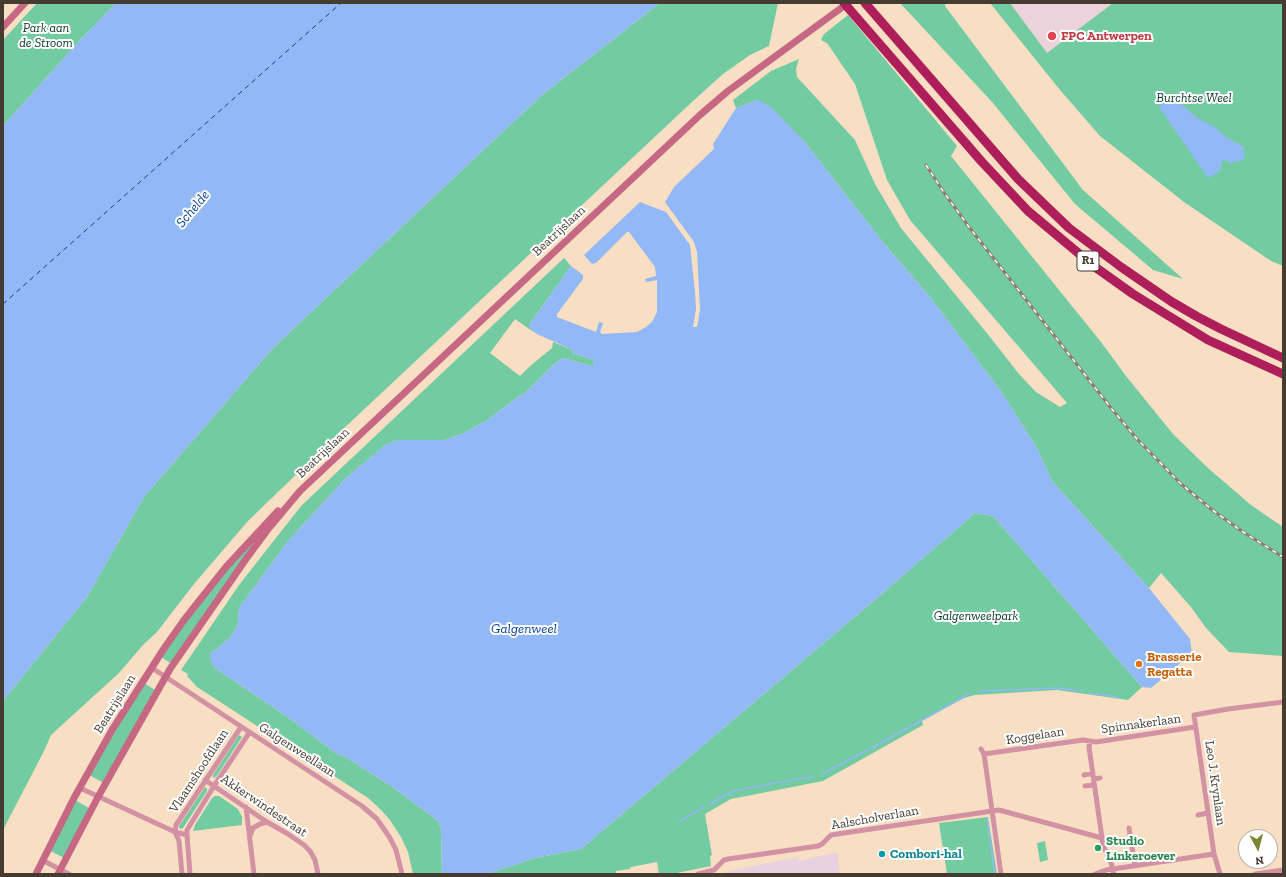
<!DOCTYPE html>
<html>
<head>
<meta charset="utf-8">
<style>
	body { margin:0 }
	#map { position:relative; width:1286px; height:877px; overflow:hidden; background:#f8dfc4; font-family:"Zilla Slab",serif }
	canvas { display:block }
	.frame { position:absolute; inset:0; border:4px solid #453b30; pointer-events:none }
	.north { position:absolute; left:1238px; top:829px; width:40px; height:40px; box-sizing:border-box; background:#fff; border:1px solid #b5b1ac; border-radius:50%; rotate:173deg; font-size:11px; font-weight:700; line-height:16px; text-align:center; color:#453b30 }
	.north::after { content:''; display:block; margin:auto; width:14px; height:18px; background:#7e8530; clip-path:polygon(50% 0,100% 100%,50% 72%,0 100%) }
</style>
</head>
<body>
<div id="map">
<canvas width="1286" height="877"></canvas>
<div class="frame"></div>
<div class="north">N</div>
</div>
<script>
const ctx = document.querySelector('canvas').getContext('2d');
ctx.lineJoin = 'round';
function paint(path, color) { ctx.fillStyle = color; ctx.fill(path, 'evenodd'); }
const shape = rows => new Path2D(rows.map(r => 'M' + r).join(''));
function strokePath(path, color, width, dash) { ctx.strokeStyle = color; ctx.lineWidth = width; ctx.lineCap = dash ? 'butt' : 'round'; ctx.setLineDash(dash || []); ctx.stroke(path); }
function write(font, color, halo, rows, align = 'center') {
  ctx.font = font + ' "Zilla Slab",serif'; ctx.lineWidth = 4; ctx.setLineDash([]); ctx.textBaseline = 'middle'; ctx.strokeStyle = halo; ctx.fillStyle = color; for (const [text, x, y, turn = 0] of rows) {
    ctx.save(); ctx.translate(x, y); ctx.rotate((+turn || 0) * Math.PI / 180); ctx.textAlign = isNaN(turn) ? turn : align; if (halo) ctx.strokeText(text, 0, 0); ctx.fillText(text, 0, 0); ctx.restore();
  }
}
const industrial = shape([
	[837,852,840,874,726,874,725,872,797,857,799,861]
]);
const medical = shape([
	[1010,3,1113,3,1047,53]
]);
const green = shape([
	[37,3,116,3,81,39,3,126,3,40],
	[660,3,778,3,769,46,750,55,723,74,692,102,341,431,248,521,194,584,157,632,143,645,119,673,51,735,44,751,3,830,3,701,87,597,144,497,274,347,542,95],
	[900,3,945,3,945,6,1083,190,1183,279,1153,270,1075,204,992,102],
	[990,3,1010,3,1047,53,1113,3,1283,3,1283,266,1271,261,1184,202,1100,136,1060,90],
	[848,15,957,146,951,156,1101,342,1126,376,1173,434,1208,468,1251,505,1283,527,1283,656,1229,652,1206,628,1191,607,1161,573,1149,588,1052,481,1037,448,1000,390,930,297,882,241,804,141,758,100,736,108,733,100,771,71,799,59,796,69,797,77,855,140,875,184,901,228,990,337,1019,374,1036,392,1060,407,1067,403,910,220,887,180,855,84,827,43,821,40,824,34],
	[564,258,571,266,529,325,532,331,515,319,490,353,520,376,529,367,552,348,553,342,573,350,572,353,593,360,594,362,593,366,591,366,563,358,553,365,523,395,519,396,486,421,462,434,444,440,397,440,384,446,347,477,288,541,239,608,238,624,230,638,210,654,213,665,215,668,289,718,337,754,344,756,391,786,438,821,441,829,442,874,413,874,408,852,401,837,390,820,379,808,368,798,197,687,187,676,188,674,181,670,239,585,301,506],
	[975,513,993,516,1142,687,1128,700,1057,690,975,695,964,698,922,721,923,725,823,781,731,799,705,814,712,855,710,856,711,866,672,874,659,874,657,862,631,867,629,869,616,871,616,874,487,874,535,858,581,849,883,593],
	[268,527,172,664,161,657,174,637,224,573],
	[144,683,155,690,104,783,89,775],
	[239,735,242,737,216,777,213,778,213,775],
	[205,787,207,789,207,791,183,828,180,829,179,826],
	[215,796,219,796,238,809,242,817,242,825,193,831,195,825,212,798],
	[75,800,89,808,64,858,49,850],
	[988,817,997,874,947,874,939,823],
	[1045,841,1048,860,1040,862,1037,843]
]);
const water = shape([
	[116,3,660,3,542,95,274,347,144,497,87,597,3,701,3,126,81,39],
	[1170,94,1197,118,1215,127,1226,137,1244,147,1244,160,1230,163,1223,159,1220,171,1208,178,1159,107],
	[758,100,770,106,804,141,882,241,930,297,1000,390,1037,448,1052,481,1149,588,1190,639,1192,653,1151,688,1142,687,993,516,975,513,883,593,581,849,535,858,487,874,442,874,441,829,438,821,391,786,344,756,337,754,289,718,215,668,211,662,210,654,230,638,238,624,239,608,288,541,347,477,384,446,397,440,444,440,462,434,486,421,519,396,523,395,553,365,563,358,591,366,593,365,594,362,593,360,572,353,573,350,539,335,532,331,529,325,571,266,583,275,583,279,557,314,557,317,596,332,599,322,603,323,600,332,602,334,637,332,646,327,652,322,657,312,657,280,646,282,645,279,656,276,655,267,629,232,627,232,596,263,592,264,584,255,640,202,666,212,690,245,695,292,696,309,693,327,697,327,700,310,697,252,694,242,665,202,674,187,714,149,713,144,736,108]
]);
const stream = shape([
	[979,691,1058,688,1081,691],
	[1090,693,1118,697],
	[822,774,890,738,970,693],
	[710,804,733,791,814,776],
	[987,819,995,874],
	[679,822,704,807]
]);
const ferry = shape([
	[3,304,341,3]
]);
const street = shape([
	[152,668,362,806,377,819,390,838,396,850,402,874],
	[1090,741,1089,747,1103,845,1111,863,1114,874],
	[981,749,984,754,1001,874],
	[984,754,1083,740,1096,742,1195,727],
	[1084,775,1093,773],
	[1094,779,1100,778],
	[205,780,267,822,288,834,304,845,310,851,315,860,318,874],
	[1085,786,1094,785],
	[80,788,175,832,187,835],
	[246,807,254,874],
	[1198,815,1208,813],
	[1129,828,1135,866],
	[250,836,253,828,260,824,267,822],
	[42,860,69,874],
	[182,874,179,841,175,832,176,825,241,727],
	[190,874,187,835,187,830,214,786,249,733],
	[698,874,714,870,724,860,728,859,818,846,822,844,831,835,999,810,1102,838],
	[1095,874,1106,870,1214,854],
	[1220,874,1214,854,1194,715,1228,709,1283,702],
	[1255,874,1283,870]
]);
const secondary = shape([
	[3,27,25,3],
	[36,874,74,798,112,730,163,650,184,620,226,567,278,511],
	[58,874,98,797,170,669,246,559,269,528,300,491,700,115,728,91,848,3]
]);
const highway = shape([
	[844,3,982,162,1028,211,1095,267,1133,294,1208,340,1283,374],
	[865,3,1018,179,1069,228,1121,267,1172,302,1196,316,1221,329,1283,358]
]);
const rail = shape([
	[926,165,945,194,969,227,1111,408,1137,439,1180,483,1211,509,1243,532,1283,557]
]);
const markers = [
	[1052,36,5,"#e0444e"],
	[1139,664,4,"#e8710a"],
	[1098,848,4,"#2e9e5b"],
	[882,854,4,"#0f9aa8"]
];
const shields = [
	[1088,261,22]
];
const shieldNames = [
	["R1",1088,261]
];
const parkNames = [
	["Park aan",46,28],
	["de Stroom",46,43],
	["Burchtse Weel",1194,98],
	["Galgenweelpark",976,616]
];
const healthNames = [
	["FPC Antwerpen",1061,36]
];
const streetNames = [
	["Beatrijslaan",559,231,-43],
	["Beatrijslaan",323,453,-43],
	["Beatrijslaan",115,704,-58],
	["Spinnakerlaan",1141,724,-8],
	["Koggelaan",1035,736,-9],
	["Galgenweellaan",297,750,33],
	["Vlaamshoofdlaan",199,771,-57],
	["Leo J. Krynlaan",1215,783,82],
	["Akkerwindestraat",264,806,34],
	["Aalscholverlaan",875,818,-10]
];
const foodNames = [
	["Brasserie",1147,657],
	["Regatta",1147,672]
];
const leisureNames = [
	["Studio",1106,841],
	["Linkeroever",1106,856]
];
const cultureNames = [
	["Combori-hal",890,854]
];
const waterNames = [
	["Schelde",193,209,-50],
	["Galgenweel",524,629]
];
paint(industrial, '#e9d2df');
paint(medical, '#ebd2db');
paint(green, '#73cba1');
paint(water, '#92b8f6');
strokePath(stream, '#92b8f6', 1.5);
strokePath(ferry, '#094299', 1, [5, 4]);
strokePath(street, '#d392a3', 5);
strokePath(secondary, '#c66784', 7);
strokePath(highway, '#ae1e5a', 9);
strokePath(rail, '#8e7e6c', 3);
strokePath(rail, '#fff', 1.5, [4.5]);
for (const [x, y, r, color] of markers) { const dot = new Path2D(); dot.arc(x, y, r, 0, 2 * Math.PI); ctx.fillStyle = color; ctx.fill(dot); strokePath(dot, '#fff', 1.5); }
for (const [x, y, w] of shields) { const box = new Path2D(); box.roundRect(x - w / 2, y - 10, w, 20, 3); ctx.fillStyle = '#fff'; ctx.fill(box); strokePath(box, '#453b30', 1); }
write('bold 12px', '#453b30', null, shieldNames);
write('italic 13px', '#053523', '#fff', parkNames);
write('bold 13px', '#be3a42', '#fff', healthNames, 'left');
write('13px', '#453b30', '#fff', streetNames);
write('bold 13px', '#c56008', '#fff', foodNames, 'left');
write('bold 13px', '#27864d', '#fff', leisureNames, 'left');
write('bold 13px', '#0d838f', '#fff', cultureNames, 'left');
write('italic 14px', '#094299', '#fff', waterNames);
</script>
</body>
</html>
